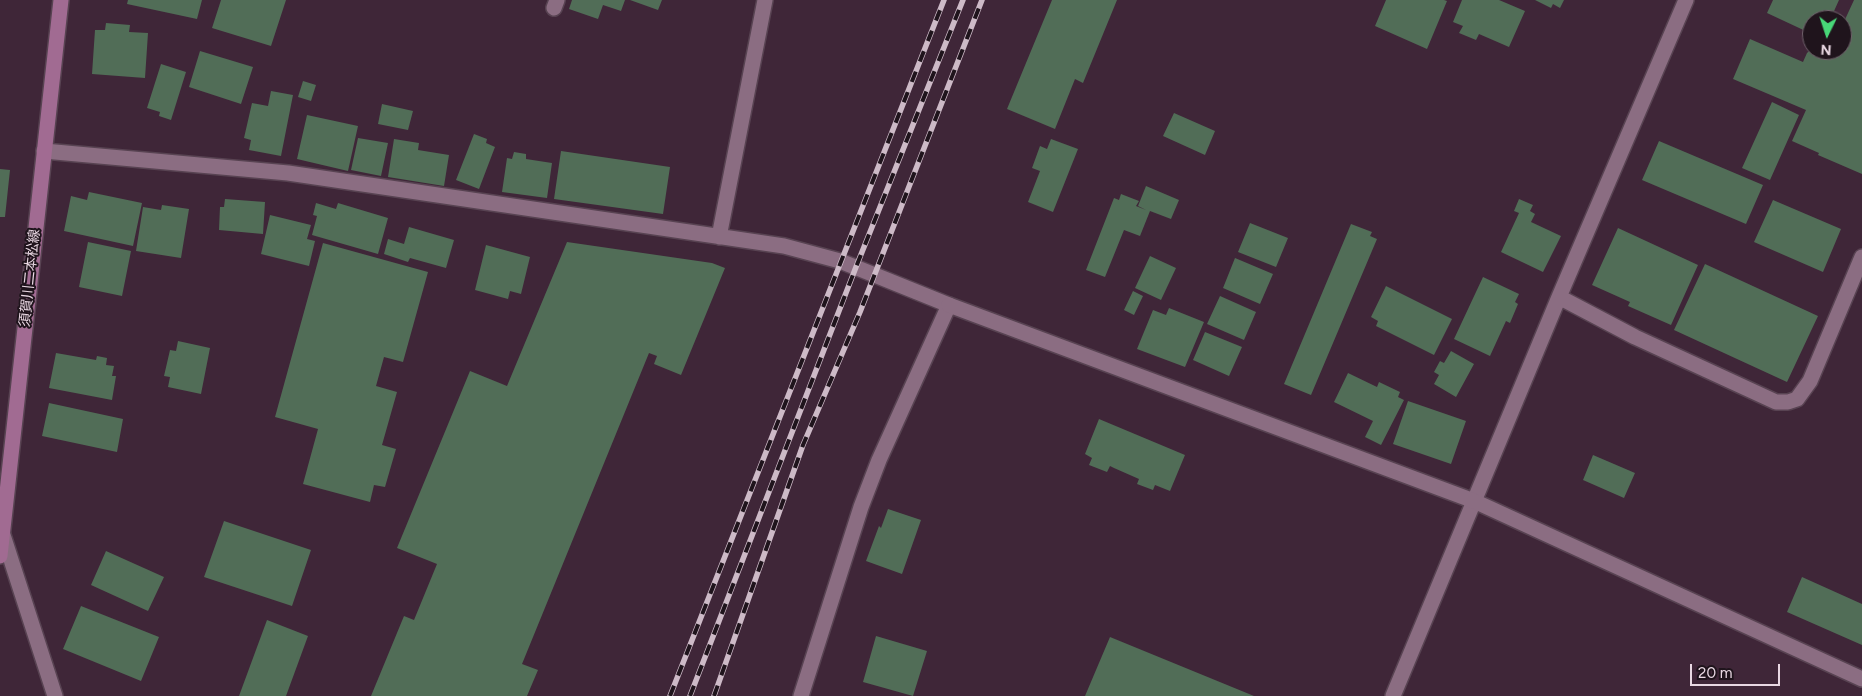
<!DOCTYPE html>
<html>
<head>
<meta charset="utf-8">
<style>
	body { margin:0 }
	#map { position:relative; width:1862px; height:696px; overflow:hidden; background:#3f2638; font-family:Figtree,sans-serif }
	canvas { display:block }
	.north { position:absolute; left:1802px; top:10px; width:50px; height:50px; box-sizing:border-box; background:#1f141c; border:1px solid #70626c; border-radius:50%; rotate:184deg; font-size:14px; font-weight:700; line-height:20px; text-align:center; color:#e9d8e3 }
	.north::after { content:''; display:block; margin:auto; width:18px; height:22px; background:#48d778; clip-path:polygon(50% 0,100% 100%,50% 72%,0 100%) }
	.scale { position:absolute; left:1690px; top:664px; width:90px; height:22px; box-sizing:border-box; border:2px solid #e9d8e3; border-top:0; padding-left:6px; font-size:15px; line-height:18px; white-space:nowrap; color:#e9d8e3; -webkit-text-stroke:4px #1f141c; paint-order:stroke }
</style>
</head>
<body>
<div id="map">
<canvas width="1862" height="696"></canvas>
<div class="north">N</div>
<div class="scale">20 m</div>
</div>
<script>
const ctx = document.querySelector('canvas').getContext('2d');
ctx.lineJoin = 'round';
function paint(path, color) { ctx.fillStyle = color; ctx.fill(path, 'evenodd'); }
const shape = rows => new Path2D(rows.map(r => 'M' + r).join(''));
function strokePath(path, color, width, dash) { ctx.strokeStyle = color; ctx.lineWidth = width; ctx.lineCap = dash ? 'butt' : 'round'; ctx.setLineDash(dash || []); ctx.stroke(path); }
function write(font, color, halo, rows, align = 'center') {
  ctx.font = font + ' Figtree,"Noto Sans JP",sans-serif'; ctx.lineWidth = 4; ctx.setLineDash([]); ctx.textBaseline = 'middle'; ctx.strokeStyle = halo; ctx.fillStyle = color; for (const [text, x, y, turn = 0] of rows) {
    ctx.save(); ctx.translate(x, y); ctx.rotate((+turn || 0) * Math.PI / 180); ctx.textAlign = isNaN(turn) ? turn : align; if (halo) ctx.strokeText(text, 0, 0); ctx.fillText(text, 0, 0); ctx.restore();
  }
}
const building = shape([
	[128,0,202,0,197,19,127,4],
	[221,0,286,0,271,46,212,28],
	[572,0,625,0,621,11,603,5,598,19,569,9],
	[630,0,662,0,658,10],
	[1052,0,1117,0,1083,83,1075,79,1055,129,1007,109],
	[1386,0,1444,0,1447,1,1427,49,1375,26],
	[1462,0,1499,0,1525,11,1509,47,1479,34,1476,40,1459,33,1463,26,1453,22],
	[1535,0,1564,0,1560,8,1553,4,1551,8],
	[1773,0,1839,0,1830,20,1812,20,1812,34,1767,13],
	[1854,0,1862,0,1862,174,1818,155,1819,153,1792,141,1806,110,1733,79,1750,39,1803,62,1807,53,1812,48,1812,50,1842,50,1842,26],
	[106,23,130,25,129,32,148,33,145,78,92,74,95,30,105,30],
	[200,51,253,67,241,104,189,87],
	[161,64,186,72,171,120,159,116,160,112,147,108],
	[303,81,316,85,311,101,298,97],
	[271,91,293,95,281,156,249,150,251,140,244,138,252,103,268,106],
	[1772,102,1799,115,1770,180,1742,168],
	[382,104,413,111,408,130,378,124],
	[1174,113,1215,131,1205,155,1163,136],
	[307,115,358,126,348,171,297,159],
	[474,134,487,139,486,143,495,147,479,189,456,180],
	[358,138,388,143,381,176,351,170],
	[394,139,419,143,418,150,449,155,444,186,388,177],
	[1051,139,1078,149,1053,212,1028,202,1040,171,1032,168,1040,146,1047,149],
	[1659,141,1763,185,1746,224,1642,180],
	[561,151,670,167,663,214,554,199],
	[514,152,526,154,526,159,552,163,547,198,502,192,507,158,512,159],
	[0,169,10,170,5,217,0,217],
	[1146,186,1179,200,1171,219,1150,211,1140,236,1124,230,1105,277,1086,270,1114,198,1119,200,1121,194,1139,201,1136,206,1146,210,1138,206],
	[89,192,142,203,133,246,64,231,71,196,87,200],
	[225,199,265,202,263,234,219,230,220,207,224,207],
	[1519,199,1533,205,1530,211,1535,214,1531,222,1561,236,1543,272,1501,252,1519,213,1514,211],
	[1773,200,1841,229,1823,272,1754,242],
	[316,203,336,209,338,203,388,218,378,254,312,235,317,216,313,215],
	[162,205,189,209,181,258,136,251,143,207,161,210],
	[270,215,311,225,307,239,315,241,309,266,261,254],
	[1250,223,1288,238,1276,267,1238,252],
	[1351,224,1372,232,1370,236,1377,239,1311,395,1284,384],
	[409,227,454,240,446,268,410,258,408,262,384,254,388,239,404,244],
	[1618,228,1698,265,1671,325,1628,306,1630,302,1592,285],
	[88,242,131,251,122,296,79,287],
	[567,242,712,263,725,268,681,375,654,364,657,356,649,353,522,664,538,670,527,696,371,696,404,616,414,620,437,564,397,548,470,371,507,386],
	[323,243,428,272,403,362,384,357,376,386,397,392,382,445,396,449,385,487,374,485,370,502,303,484,318,429,275,417],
	[486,245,530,257,521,294,510,291,508,299,475,290],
	[1150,256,1176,268,1161,300,1135,288],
	[1235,258,1273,274,1260,304,1223,288],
	[1705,264,1818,316,1787,382,1674,330],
	[1483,277,1519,294,1515,302,1518,304,1510,323,1506,321,1490,356,1454,339],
	[1386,286,1452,319,1434,355,1376,326,1378,321,1371,317],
	[1133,291,1143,296,1134,315,1124,310],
	[1220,296,1256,312,1244,340,1207,324],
	[1169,308,1204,322,1185,367,1137,349,1153,310,1166,315],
	[1205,332,1242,347,1229,376,1193,360],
	[178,341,210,348,201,394,168,387,170,377,164,376,170,350,176,351],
	[1451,351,1474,364,1456,397,1434,384,1439,375,1434,372,1440,361,1444,363],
	[56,353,96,360,97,356,107,358,106,365,114,366,112,376,116,376,112,400,49,388],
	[1348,373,1377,387,1379,382,1400,392,1398,397,1404,400,1381,445,1365,437,1373,421,1334,402],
	[1408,401,1466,421,1451,464,1393,444],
	[49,403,123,419,117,452,42,436],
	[1099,419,1185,455,1170,491,1155,485,1153,490,1137,484,1139,479,1114,468,1110,466,1107,472,1089,465,1092,458,1085,454],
	[1593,455,1635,473,1624,498,1583,480],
	[888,509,921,520,902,574,866,561,879,526,881,528],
	[224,521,311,550,292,606,204,577],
	[106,551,164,577,148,611,91,585],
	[1802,577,1862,604,1862,645,1787,612],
	[81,606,159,637,141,681,63,649],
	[267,620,308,636,286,696,239,696],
	[876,636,927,651,913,696,863,682],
	[1110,637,1254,696,1085,696]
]);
const service = shape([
	[3,535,55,696]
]);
const minor = shape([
	[554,8,557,0],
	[44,151,288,173,784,246,840,261,949,305,879,460,861,507,801,696],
	[719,237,765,0],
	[1559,297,1635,337,1776,402,1788,402,1797,399,1810,381,1862,257],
	[1393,696,1559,297,1686,0]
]);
const tertiary = shape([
	[949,305,1474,501,1862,679]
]);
const secondary = shape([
	[0,556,61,0]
]);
const rail = shape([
	[670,696,944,0],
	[690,696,856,267,963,0],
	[714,696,803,445,860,312,982,0]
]);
const streetNames = [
	["須賀川二本松線",30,278,-84]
];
paint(building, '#516d57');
strokePath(service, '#584352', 18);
strokePath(minor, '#584352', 18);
strokePath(tertiary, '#584352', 18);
strokePath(secondary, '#584352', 18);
strokePath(service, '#8b6d82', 15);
strokePath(minor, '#8b6d82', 15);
strokePath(tertiary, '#8b6d82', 15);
strokePath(secondary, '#a16b92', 15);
strokePath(rail, '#cdbac7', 5.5);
strokePath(rail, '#1f141c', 4, [11]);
write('14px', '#e9d8e3', '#1f141c', streetNames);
</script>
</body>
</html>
